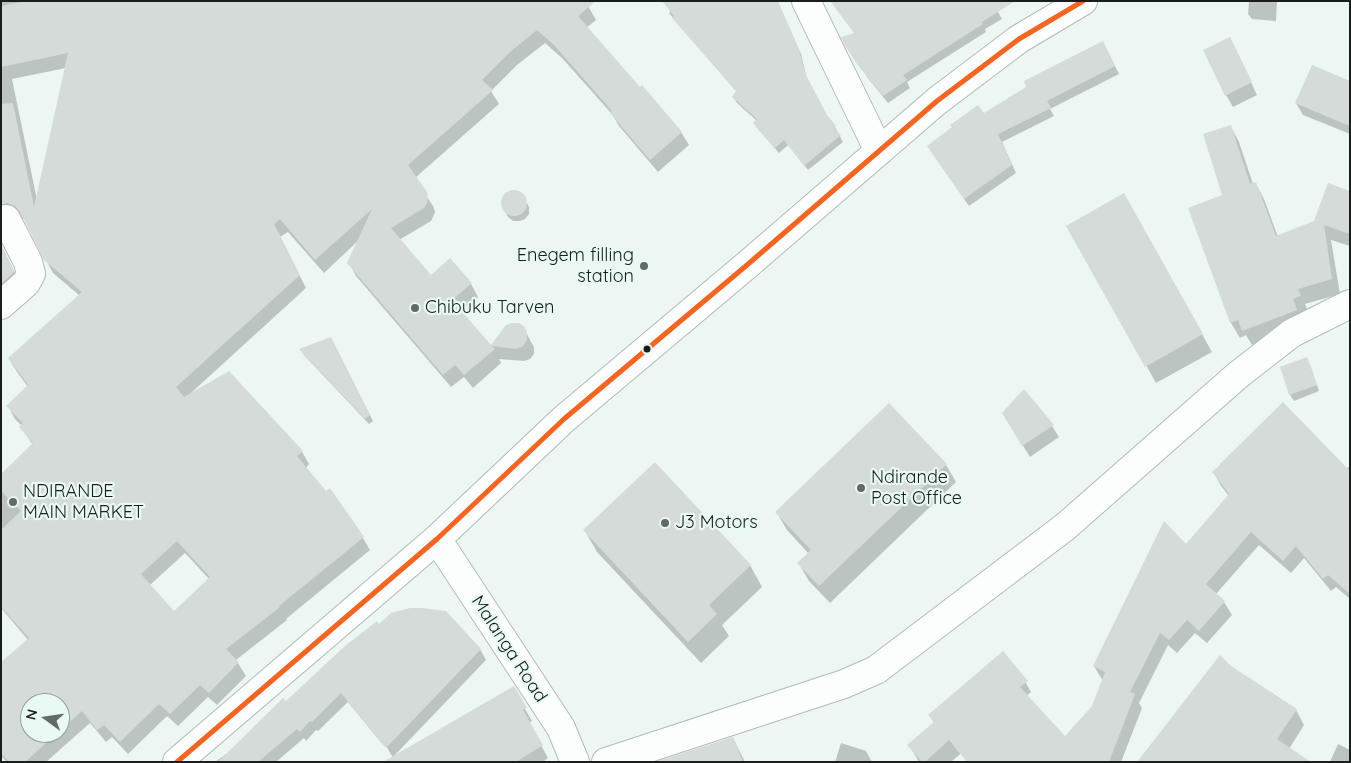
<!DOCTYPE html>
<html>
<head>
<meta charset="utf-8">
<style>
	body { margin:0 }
	#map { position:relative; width:1351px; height:763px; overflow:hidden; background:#ecf6f3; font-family:Quicksand,sans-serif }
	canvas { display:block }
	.frame { position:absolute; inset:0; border:2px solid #191e1c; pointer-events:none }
	.north { position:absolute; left:20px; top:693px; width:50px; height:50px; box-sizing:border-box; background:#e9f9f4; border:1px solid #96a19e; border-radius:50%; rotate:284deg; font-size:14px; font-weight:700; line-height:20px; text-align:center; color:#191e1c }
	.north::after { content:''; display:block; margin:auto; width:18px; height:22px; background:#636a67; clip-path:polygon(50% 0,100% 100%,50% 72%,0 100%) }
</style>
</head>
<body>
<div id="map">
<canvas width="1351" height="763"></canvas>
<div class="frame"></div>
<div class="north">N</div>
</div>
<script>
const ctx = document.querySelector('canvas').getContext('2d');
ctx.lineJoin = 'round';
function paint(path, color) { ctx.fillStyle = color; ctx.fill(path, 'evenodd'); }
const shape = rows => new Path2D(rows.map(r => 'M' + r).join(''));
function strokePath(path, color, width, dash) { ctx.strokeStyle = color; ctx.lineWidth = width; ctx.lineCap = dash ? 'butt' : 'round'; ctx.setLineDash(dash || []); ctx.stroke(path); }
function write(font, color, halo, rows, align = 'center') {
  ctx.font = font + ' Quicksand,sans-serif'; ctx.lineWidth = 4.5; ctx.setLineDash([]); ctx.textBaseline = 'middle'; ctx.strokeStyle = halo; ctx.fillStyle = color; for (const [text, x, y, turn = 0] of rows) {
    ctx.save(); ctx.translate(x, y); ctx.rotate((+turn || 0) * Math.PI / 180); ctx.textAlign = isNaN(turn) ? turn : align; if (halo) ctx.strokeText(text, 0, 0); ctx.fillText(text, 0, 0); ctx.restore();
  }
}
const shadow = shape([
	[1,1,593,1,588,6,596,20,586,28,640,89,681,132,689,145,658,172,619,126,612,114,562,58,545,43,517,65,491,91,499,104,415,178,433,206,435,212,433,217,431,221,399,240,431,277,471,284,478,297,461,312,491,347,506,326,524,328,531,342,534,347,534,354,530,359,524,361,499,359,501,363,473,388,464,377,451,387,356,276,349,263,359,240,324,273,288,232,280,237,306,288,191,393,302,452,309,464,306,468,363,538,370,550,286,619,287,620,236,660,246,676,217,705,208,697,178,726,167,716,128,754,112,737,106,742,90,723,46,762,7,762,1,756,1,664,28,640,1,608,1,476,33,445,21,427,22,426,15,419,8,406,28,387,17,372,9,359,80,296,53,273,24,219,15,216,1,223],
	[66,68,37,200,12,79],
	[185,553,210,580,174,613,150,585],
	[30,703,60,703,60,733,30,733],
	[681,1,777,1,801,54,808,83,827,117,835,127,838,133,843,142,808,170,788,145,779,153,758,129,754,123,757,121,737,103,733,97,737,92,673,18,669,13],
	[1249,1,1277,1,1276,21,1252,19,1248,14],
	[998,12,1002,19,985,29,986,32,907,82,910,88,888,103,867,77,843,38,855,34],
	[1107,50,1119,74,1050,109,1054,116,1002,142,1016,173,969,206,933,154,983,115,1028,87],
	[1236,50,1257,95,1233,107,1226,95],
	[1350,82,1350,134,1303,115,1296,103],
	[1231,127,1239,142,1253,184,1256,184,1264,199,1278,237,1315,222,1350,192,1350,246,1331,240,1340,294,1305,304,1308,312,1304,325,1252,345,1246,335,1240,338,1231,323,1189,209,1224,196],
	[512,191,518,192,523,195,529,207,529,214,525,219,520,221,513,221,508,217,502,205,502,199,506,193],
	[1124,194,1212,352,1156,383,1068,226],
	[1,245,21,285,1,303],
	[334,344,373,421,369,424,304,355,301,350],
	[1310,365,1319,391,1294,401,1290,395,1281,368],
	[1003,413,1052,426,1059,437,1030,457],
	[946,465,956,482,830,603,809,581,799,564,809,554,787,530,777,513],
	[1350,466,1350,599,1336,587,1331,591,1304,558,1291,573,1259,545,1216,594,1224,602,1232,615,1207,643,1195,633,1177,653,1168,645,1139,703,1142,708,1121,762,997,762,1065,738,1094,707,1103,681,1094,666,1186,545,1229,496,1221,486,1214,473,1346,469],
	[585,531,750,565,762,587,722,625,729,636,701,663,597,552],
	[379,626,480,649,486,660,394,756,513,688,532,721,529,723,548,758,543,762,385,762,393,758,384,742,382,743,384,746,348,702,318,731,316,730,306,741,304,738,276,762,215,762,229,752,286,703],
	[1230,667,1296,710,1304,725,1289,749,1138,762],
	[1022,676,1031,692,951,762,919,762,909,745,934,723,930,716],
	[733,738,745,762,661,762],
	[841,743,866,751,872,762,835,762],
	[1338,744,1350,750,1350,762,1330,762]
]);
const building = shape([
	[26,1,596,1,578,16,640,87,642,85,682,132,650,160,610,113,612,111,554,45,537,30,510,52,482,80,493,90,408,165,427,192,428,198,427,203,424,208,391,228,431,275,450,258,472,283,452,300,491,345,506,325,512,323,519,323,525,327,527,333,527,340,523,346,516,349,492,346,495,349,464,375,455,365,443,375,347,263,372,209,315,260,280,219,274,224,300,275,176,387,184,397,229,371,303,451,297,456,326,491,330,488,364,537,279,606,280,607,226,649,239,662,209,693,200,685,170,714,159,704,120,742,104,725,97,730,82,711,60,730,60,703,30,703,30,733,57,733,25,762,9,762,1,753,1,662,29,638,1,607,1,530,21,511,1,491,1,474,33,443,19,427,23,423,6,406,28,385,8,358,82,292,44,260,20,212,15,206,7,203,1,205,1,104,13,103,34,207,68,53,1,67,1,6],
	[177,541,210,577,174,611,141,574],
	[662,1,778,1,798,47,806,75,827,115,836,126,834,128,841,135,804,166,784,140,775,148,753,123,757,119,732,97,736,91,672,18,674,16],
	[830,1,1015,1,982,22,983,24,903,75,907,80,883,96,857,64,844,44,841,37,854,33],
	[1230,37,1252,82,1225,96,1203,50],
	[1103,41,1115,66,1047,101,1051,108,998,134,1012,165,964,199,927,146,952,127,950,125,978,105,984,113,1026,87,1024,81],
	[1312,65,1350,81,1350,126,1295,103],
	[1231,125,1250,184,1256,182,1276,236,1314,221,1328,183,1350,191,1350,234,1324,225,1332,279,1298,289,1301,296,1293,299,1297,310,1242,331,1238,320,1230,323,1188,208,1222,195,1203,134],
	'501 203a13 13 0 1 1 26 0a13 13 0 1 1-26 0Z',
	[1124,193,1203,334,1145,367,1066,226],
	[1,244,14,272,1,284],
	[331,337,370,415,365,419,299,349],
	[1307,357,1317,385,1289,395,1280,367],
	[1024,389,1054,425,1022,446,1002,413],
	[1283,402,1350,471,1350,594,1328,575,1323,579,1296,546,1283,561,1251,532,1206,584,1225,601,1199,631,1187,620,1169,640,1160,633,1130,692,1135,694,1109,762,967,762,949,740,925,762,922,762,907,745,934,722,928,715,1003,651,1028,681,1020,687,1065,736,1092,706,1105,672,1093,666,1164,521,1186,544,1229,494,1212,472,1220,465,1220,464],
	[889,403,947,464,819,586,797,563,811,550,775,512],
	[655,462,751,565,709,605,717,614,688,642,583,530],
	[410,608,422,608,446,611,481,649,386,748,341,693,312,722,310,721,300,732,297,729,258,762,218,762,283,698,286,701,345,646,377,621,379,624,391,613],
	[1220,655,1231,666,1297,709,1277,739,1311,762,1137,762],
	[514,686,527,708,523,710,543,745,516,762,383,762],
	[733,737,743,762,658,762,658,761]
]);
const street = shape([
	[806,1,879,151],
	[1,305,26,283,31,274,28,262,6,219],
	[606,762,844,684,876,670,1065,527,1238,375,1292,333,1350,304]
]);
const secondary = shape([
	[437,539,561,728,575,762],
	[177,762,437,539,564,419,747,265,937,101,1019,39,1083,1]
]);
const bus1 = shape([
	[177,762,437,539,564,419,747,265,937,101,1019,39,1083,1]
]);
const markers = [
	[644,266,5,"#636a67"],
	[415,308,5,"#636a67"],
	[647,349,4.5,"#191e1c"],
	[861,488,5,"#636a67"],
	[13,502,5,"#636a67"],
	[665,523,5,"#636a67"]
];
const poiNames = [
	["Enegem filling",634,256,"right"],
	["station",634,277,"right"],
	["Chibuku Tarven",425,308],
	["Ndirande",871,478],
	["Post Office",871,499],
	["NDIRANDE",23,492],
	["MAIN MARKET",23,513],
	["J3 Motors",675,523]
];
const streetNames = [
	["Malanga Road",509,649,57]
];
paint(shadow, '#0003');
paint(building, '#d5dbd8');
strokePath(street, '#b3bbb8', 30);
strokePath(secondary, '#b3bbb8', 30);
strokePath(street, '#fcfefd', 28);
strokePath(secondary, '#fcfefd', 28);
strokePath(bus1, '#f26522', 5);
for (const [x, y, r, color] of markers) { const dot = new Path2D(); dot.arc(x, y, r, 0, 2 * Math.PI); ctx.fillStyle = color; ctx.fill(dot); strokePath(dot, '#e9f9f4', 2); }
write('18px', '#191e1c', '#e9f9f4', poiNames, 'left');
write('18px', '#191e1c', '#e9f9f4', streetNames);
</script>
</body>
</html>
